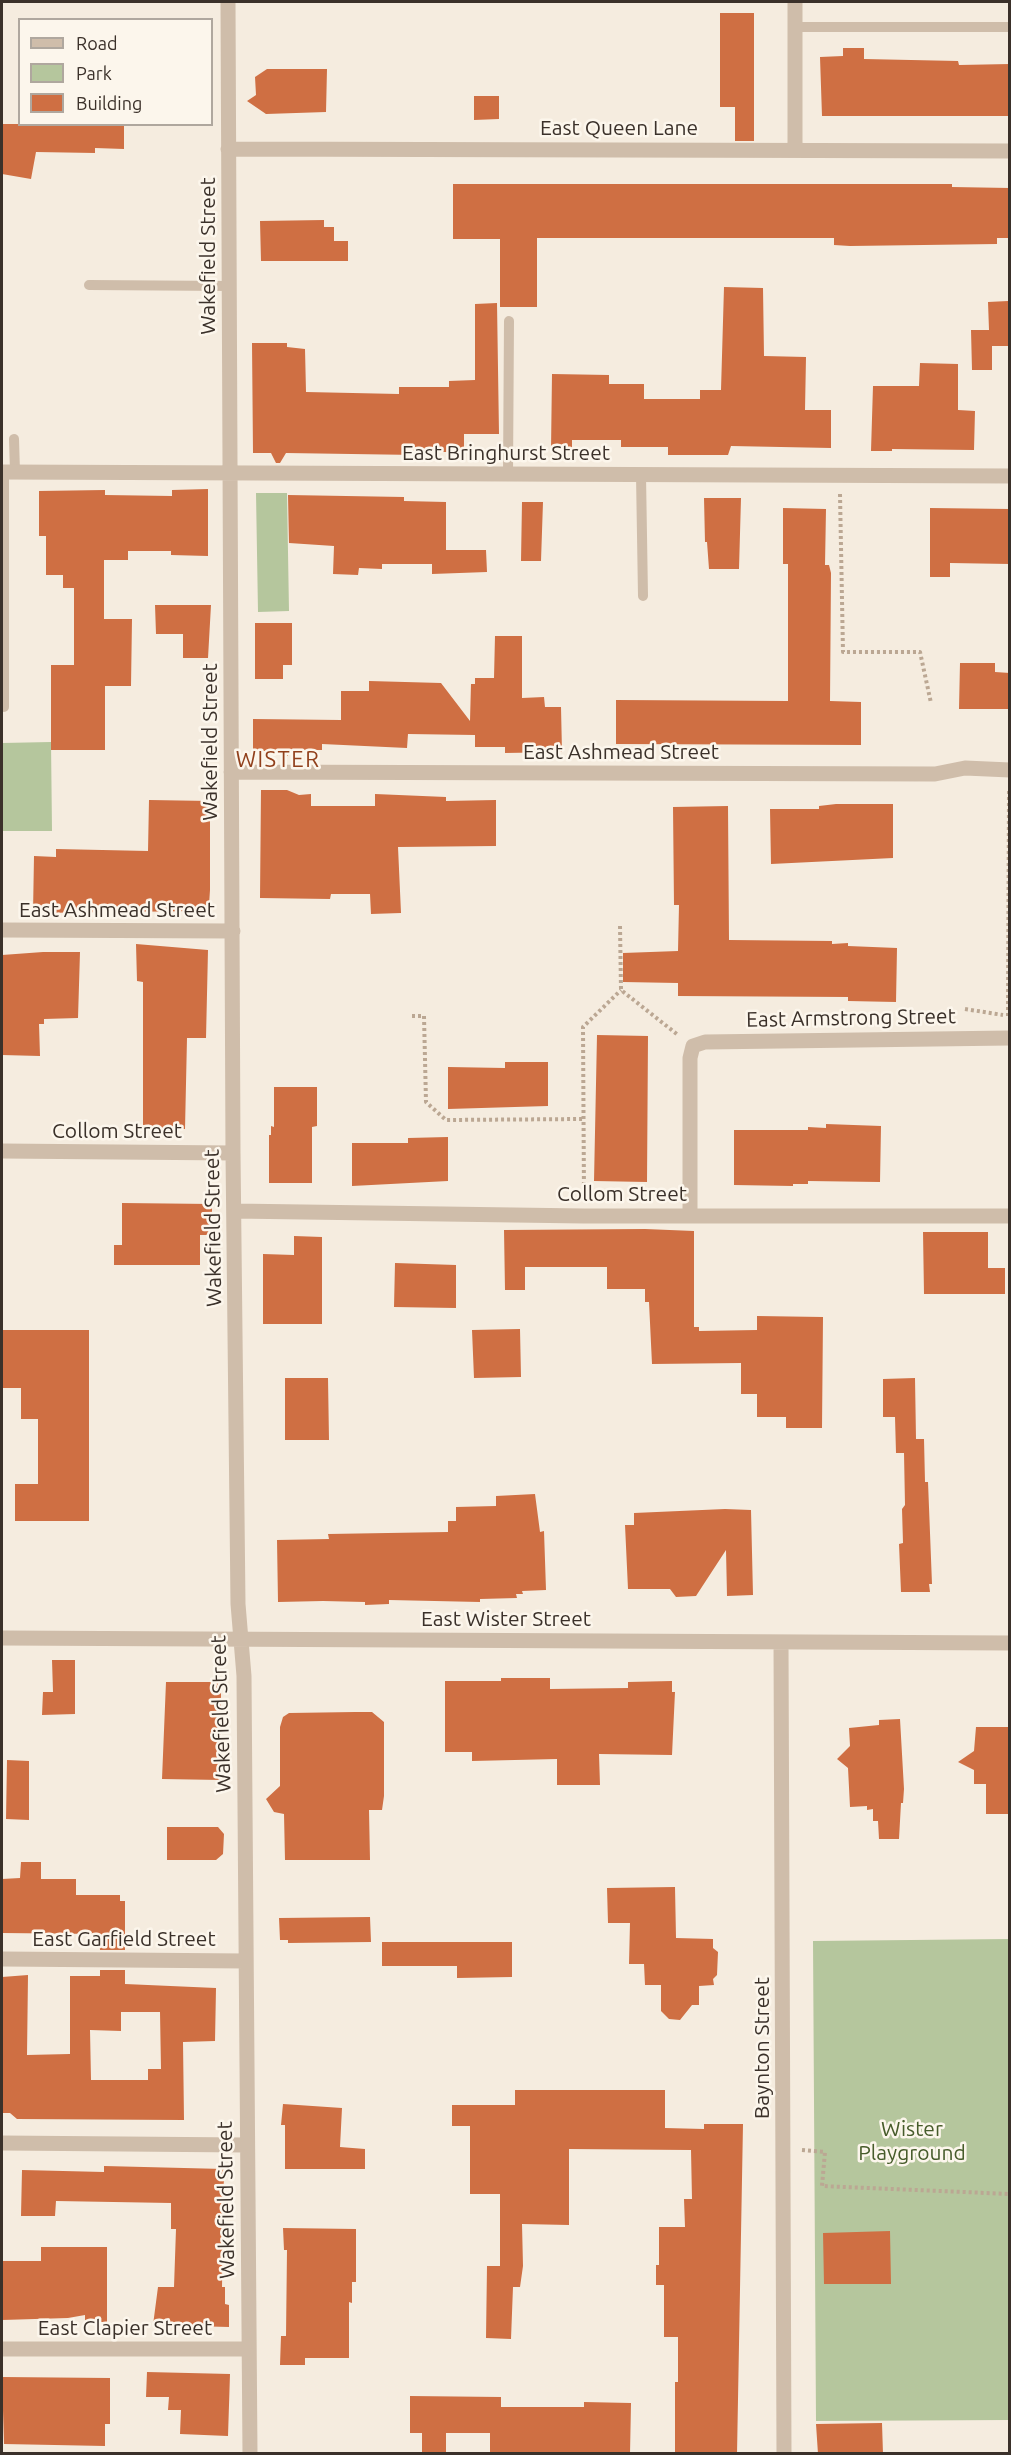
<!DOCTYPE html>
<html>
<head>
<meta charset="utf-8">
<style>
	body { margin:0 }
	#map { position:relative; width:1011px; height:2455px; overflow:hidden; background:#f5ecdf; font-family:Ubuntu,sans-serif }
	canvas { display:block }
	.frame { position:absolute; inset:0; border:3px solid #3b312a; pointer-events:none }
	.legend { position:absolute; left:18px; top:18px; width:195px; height:108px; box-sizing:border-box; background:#fcf6ec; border:2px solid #afa79e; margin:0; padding:8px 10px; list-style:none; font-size:18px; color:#3b312a }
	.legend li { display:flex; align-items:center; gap:12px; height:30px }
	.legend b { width:30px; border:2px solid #afa79e }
</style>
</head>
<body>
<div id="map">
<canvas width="1011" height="2455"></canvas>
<div class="frame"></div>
<ul class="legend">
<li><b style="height:8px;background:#cfbdaa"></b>Road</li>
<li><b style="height:16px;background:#b5c69d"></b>Park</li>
<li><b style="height:16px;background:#cf6f43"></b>Building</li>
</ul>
</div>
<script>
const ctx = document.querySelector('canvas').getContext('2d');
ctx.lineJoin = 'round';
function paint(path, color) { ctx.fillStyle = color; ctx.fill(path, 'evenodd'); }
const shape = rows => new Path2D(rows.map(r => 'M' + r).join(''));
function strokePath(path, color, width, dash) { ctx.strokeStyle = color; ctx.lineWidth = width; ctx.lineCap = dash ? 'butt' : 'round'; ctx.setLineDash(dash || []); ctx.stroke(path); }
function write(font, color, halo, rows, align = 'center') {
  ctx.font = font + ' Ubuntu,sans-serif'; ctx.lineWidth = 5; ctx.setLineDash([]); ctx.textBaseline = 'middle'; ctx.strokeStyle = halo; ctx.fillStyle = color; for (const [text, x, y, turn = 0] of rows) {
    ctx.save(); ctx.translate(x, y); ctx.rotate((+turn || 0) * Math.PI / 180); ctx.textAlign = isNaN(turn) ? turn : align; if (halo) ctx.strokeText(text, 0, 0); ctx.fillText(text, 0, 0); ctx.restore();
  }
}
const green = shape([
	[256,493,287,493,289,611,258,612],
	[51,742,52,831,2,831,2,743],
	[1009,1939,1009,2420,816,2421,813,1941]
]);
const building = shape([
	[720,13,754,13,754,141,735,141,735,107,720,107],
	[843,48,864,48,864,59,958,61,959,65,1010,64,1010,116,822,116,820,57,843,56],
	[267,69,327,69,326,112,266,114,247,101,256,95,255,77],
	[474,96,499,96,499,119,474,120],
	[2,124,124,124,124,149,95,148,95,153,36,152,31,179,2,174],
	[453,184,952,184,952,187,1010,188,1010,238,997,238,997,244,850,246,834,245,834,238,537,238,537,307,500,307,500,239,453,239],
	[324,220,324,227,334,227,334,241,348,241,348,261,261,261,260,221],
	[724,287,763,288,764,356,806,357,805,410,831,410,831,448,731,446,728,455,668,455,668,447,621,447,621,440,572,440,572,450,551,450,552,374,609,375,609,384,644,384,644,399,700,399,700,390,721,390],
	[1008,301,1010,346,992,346,992,370,972,370,971,330,989,330,988,302],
	[497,303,499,434,464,434,464,452,417,452,417,455,286,453,280,463,276,463,271,453,253,453,252,343,287,343,287,347,305,349,306,392,399,394,399,387,449,387,449,381,475,380,475,304],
	[920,363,958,364,958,410,975,411,974,450,892,449,892,451,871,451,873,386,919,386],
	[208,489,208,556,171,555,171,551,128,551,128,560,104,560,104,619,132,619,131,686,105,686,105,750,51,750,51,665,74,665,74,588,63,588,63,575,46,575,46,536,39,536,39,491,105,490,105,495,172,496,172,490],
	[288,495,404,497,404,501,446,502,446,550,486,550,487,572,432,574,432,564,382,564,382,569,359,568,358,575,333,574,334,546,289,543],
	[704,498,741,498,739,569,709,569,707,542,705,542],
	[522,502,543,502,541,561,521,561],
	[783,508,826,509,825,565,829,565,831,573,830,701,861,702,861,745,616,744,616,700,788,701,788,564,783,564],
	[930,508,1010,509,1010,564,950,563,950,577,930,577],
	[155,605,211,605,208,658,183,658,183,634,156,634],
	[255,623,292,623,292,665,283,665,283,679,255,679],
	[495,636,522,636,522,698,544,697,545,707,561,707,562,752,505,753,505,747,475,747,475,735,408,734,407,748,322,744,322,750,293,750,285,758,275,751,253,751,253,719,341,720,341,691,369,691,369,681,441,683,470,721,471,684,475,684,475,678,494,678],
	[960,663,995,663,995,672,1010,673,1010,709,959,709],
	[261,790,287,790,299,795,311,794,311,806,375,806,375,794,446,797,446,801,496,800,496,846,398,847,401,913,371,914,370,894,331,894,330,899,260,898],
	[149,800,210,801,210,890,209,905,203,911,33,913,34,856,56,857,56,849,148,851],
	[836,804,893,804,893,858,771,864,770,809,819,809,819,806],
	[728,806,729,940,832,941,832,944,848,943,848,946,897,948,896,1002,848,1001,848,997,678,996,678,983,623,982,623,953,678,951,679,905,674,905,673,807],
	[136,944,208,950,206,1038,187,1038,185,1129,143,1129,143,982,137,981],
	[43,952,80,952,78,1018,44,1019,44,1024,39,1024,40,1056,2,1055,2,955],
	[597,1035,648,1036,647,1182,594,1181],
	[505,1062,548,1062,548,1106,448,1109,448,1067,505,1068],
	[274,1087,317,1087,317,1126,312,1127,312,1183,269,1183,269,1135,271,1135,271,1126,274,1127],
	[826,1124,881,1126,880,1182,808,1181,808,1184,793,1184,793,1186,734,1185,734,1130,808,1130,808,1127,826,1128],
	[448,1137,448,1181,352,1186,352,1143,408,1143,408,1138],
	[122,1203,212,1204,212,1235,200,1235,200,1265,114,1265,114,1245,122,1245],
	[645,1229,694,1231,694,1327,699,1327,699,1331,757,1330,757,1316,823,1317,822,1428,786,1428,786,1417,757,1417,757,1394,741,1394,741,1363,652,1364,649,1302,645,1302,645,1289,607,1289,607,1267,525,1267,525,1290,505,1290,504,1230],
	[923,1232,988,1232,988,1268,1005,1268,1005,1294,924,1294],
	[294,1236,322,1237,322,1324,263,1324,263,1254,294,1255],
	[395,1263,456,1265,456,1308,394,1307],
	[520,1329,521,1377,474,1378,472,1330],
	[2,1330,89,1330,89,1521,15,1521,15,1484,38,1484,38,1419,21,1419,21,1388,2,1388],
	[285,1378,328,1378,329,1440,285,1440],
	[915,1378,916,1439,924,1439,925,1482,928,1482,932,1584,929,1584,930,1592,901,1592,899,1544,903,1543,902,1509,905,1505,904,1453,896,1453,895,1417,883,1417,883,1379],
	[535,1494,540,1532,544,1531,546,1590,522,1591,523,1594,516,1594,517,1598,480,1599,480,1602,389,1600,389,1604,365,1605,365,1602,323,1601,278,1602,277,1540,329,1539,328,1534,448,1532,448,1521,456,1521,456,1507,496,1506,496,1496],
	[725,1509,751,1510,753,1595,727,1596,726,1550,696,1596,676,1597,670,1589,628,1589,625,1525,634,1525,634,1513],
	[52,1660,75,1660,75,1714,42,1715,43,1692,53,1692],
	[501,1678,550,1678,550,1689,628,1688,628,1682,672,1681,672,1692,675,1692,672,1755,599,1754,600,1785,557,1785,557,1759,472,1761,472,1752,445,1752,445,1681,501,1681],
	[166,1682,221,1682,221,1780,162,1779],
	[355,1712,372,1712,384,1722,384,1796,382,1810,369,1810,370,1860,285,1860,284,1814,274,1812,266,1799,280,1786,280,1727,283,1717,289,1713],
	[900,1719,904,1789,903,1803,901,1803,899,1839,879,1839,878,1821,873,1821,873,1809,867,1810,867,1806,850,1807,848,1768,837,1759,850,1746,849,1728,879,1725,879,1720],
	[976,1727,1010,1727,1010,1814,986,1814,986,1784,974,1784,974,1770,958,1762,974,1751],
	[7,1760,29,1761,29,1820,6,1819],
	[167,1827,218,1827,224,1834,223,1854,216,1860,167,1860],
	[21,1862,41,1862,41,1879,76,1879,76,1895,120,1895,120,1901,125,1901,125,1950,100,1950,99,1934,2,1933,2,1879,20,1878],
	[675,1887,676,1938,713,1939,713,1948,718,1952,717,1975,713,1979,714,1985,699,1986,699,2005,692,2005,680,2020,669,2019,661,2011,661,1985,645,1985,644,1964,629,1964,630,1923,608,1923,607,1888],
	[370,1917,371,1942,288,1943,288,1940,280,1940,279,1918],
	[382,1942,512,1942,512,1977,457,1978,457,1966,382,1966],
	[100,1970,125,1970,125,1984,216,1988,215,2041,183,2042,184,2120,17,2119,10,2113,2,2113,2,1977,28,1975,27,2055,70,2054,70,1976,100,1976],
	[121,2012,160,2012,161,2069,148,2069,148,2080,91,2080,90,2030,121,2031],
	[515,2090,665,2090,665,2128,704,2129,704,2124,743,2124,737,2454,675,2454,675,2382,678,2382,678,2337,664,2337,664,2285,656,2285,656,2265,659,2265,659,2227,685,2227,684,2199,692,2199,691,2150,569,2149,569,2225,522,2224,523,2266,520,2287,513,2287,511,2339,486,2338,487,2266,500,2266,500,2194,470,2194,470,2126,452,2126,452,2105,515,2105],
	[283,2104,342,2108,340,2147,365,2149,365,2169,285,2169,285,2125,281,2125],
	[104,2166,224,2169,222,2287,225,2287,225,2304,229,2305,229,2327,153,2325,158,2287,174,2287,176,2229,171,2229,171,2203,56,2201,55,2216,21,2216,22,2170,104,2172],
	[283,2228,356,2229,356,2282,352,2282,352,2303,349,2302,349,2358,305,2358,305,2365,280,2365,281,2336,286,2336,287,2250,284,2250],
	[890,2231,891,2284,824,2284,823,2233],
	[41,2247,107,2247,107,2322,85,2322,85,2315,68,2318,2,2320,2,2261,41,2261],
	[147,2372,230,2374,228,2436,180,2434,181,2410,168,2410,169,2397,146,2397],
	[2,2377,110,2378,110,2424,105,2424,105,2446,4,2444],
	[410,2396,501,2397,501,2407,584,2407,584,2402,631,2403,630,2454,490,2454,490,2433,446,2433,446,2454,422,2454,422,2433,410,2433],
	[882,2423,883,2454,818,2454,816,2424]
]);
const path = shape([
	[840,494,843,652,920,652,931,703],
	[620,926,621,990,678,1035],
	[965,1009,1003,1015],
	[412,1016,424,1016,426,1102,446,1120,584,1119],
	[1008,1016,1009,789],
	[584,1197,583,1027,621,990],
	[802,2150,825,2152,822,2186,1010,2194]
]);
const service = shape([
	[795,27,1010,27],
	[89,285,229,286],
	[14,439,15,472],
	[4,472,4,707],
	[508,474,509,321],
	[641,475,643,596]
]);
const minor = shape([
	[228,2,233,1153,238,1604,244,1676,250,2454],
	[228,149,1010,151],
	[795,150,795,2],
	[2,472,1010,476],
	[231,772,935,774,965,768,1010,770],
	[2,930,233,931],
	[2,1151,233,1153],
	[234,1211,584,1216,1010,1216],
	[690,1214,690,1058,693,1046,705,1042,1010,1038],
	[2,1638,1010,1643],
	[781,1642,784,2454],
	[2,1959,245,1961],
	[2,2143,246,2145],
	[2,2349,249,2349]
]);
const streetNames = [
	["East Queen Lane",619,128],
	["Wakefield Street",208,256,-90],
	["East Bringhurst Street",506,453],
	["Wakefield Street",210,742,-90],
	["East Ashmead Street",621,752],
	["East Ashmead Street",117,910],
	["East Armstrong Street",851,1018,-1],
	["Collom Street",117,1131],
	["Collom Street",622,1194],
	["Wakefield Street",213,1228,-91],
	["East Wister Street",506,1619],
	["Wakefield Street",221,1714,-92],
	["East Garfield Street",124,1939],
	["Baynton Street",762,2048,-90],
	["Wakefield Street",226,2200,-91],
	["East Clapier Street",125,2328]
];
const parkNames = [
	["Wister",912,2129],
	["Playground",912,2153]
];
const neighbourhoodNames = [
	["WISTER",278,760]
];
paint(green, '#b5c69d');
paint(building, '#cf6f43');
strokePath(path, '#bba793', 4, [3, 3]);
strokePath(service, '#cfbdaa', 10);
strokePath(minor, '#cfbdaa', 15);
write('21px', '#3b312a', '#fcf6ec', streetNames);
write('21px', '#475c2b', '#fcf6ec', parkNames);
ctx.letterSpacing = '1.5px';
write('22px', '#91401c', '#fcf6ec', neighbourhoodNames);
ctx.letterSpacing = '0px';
</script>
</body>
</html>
